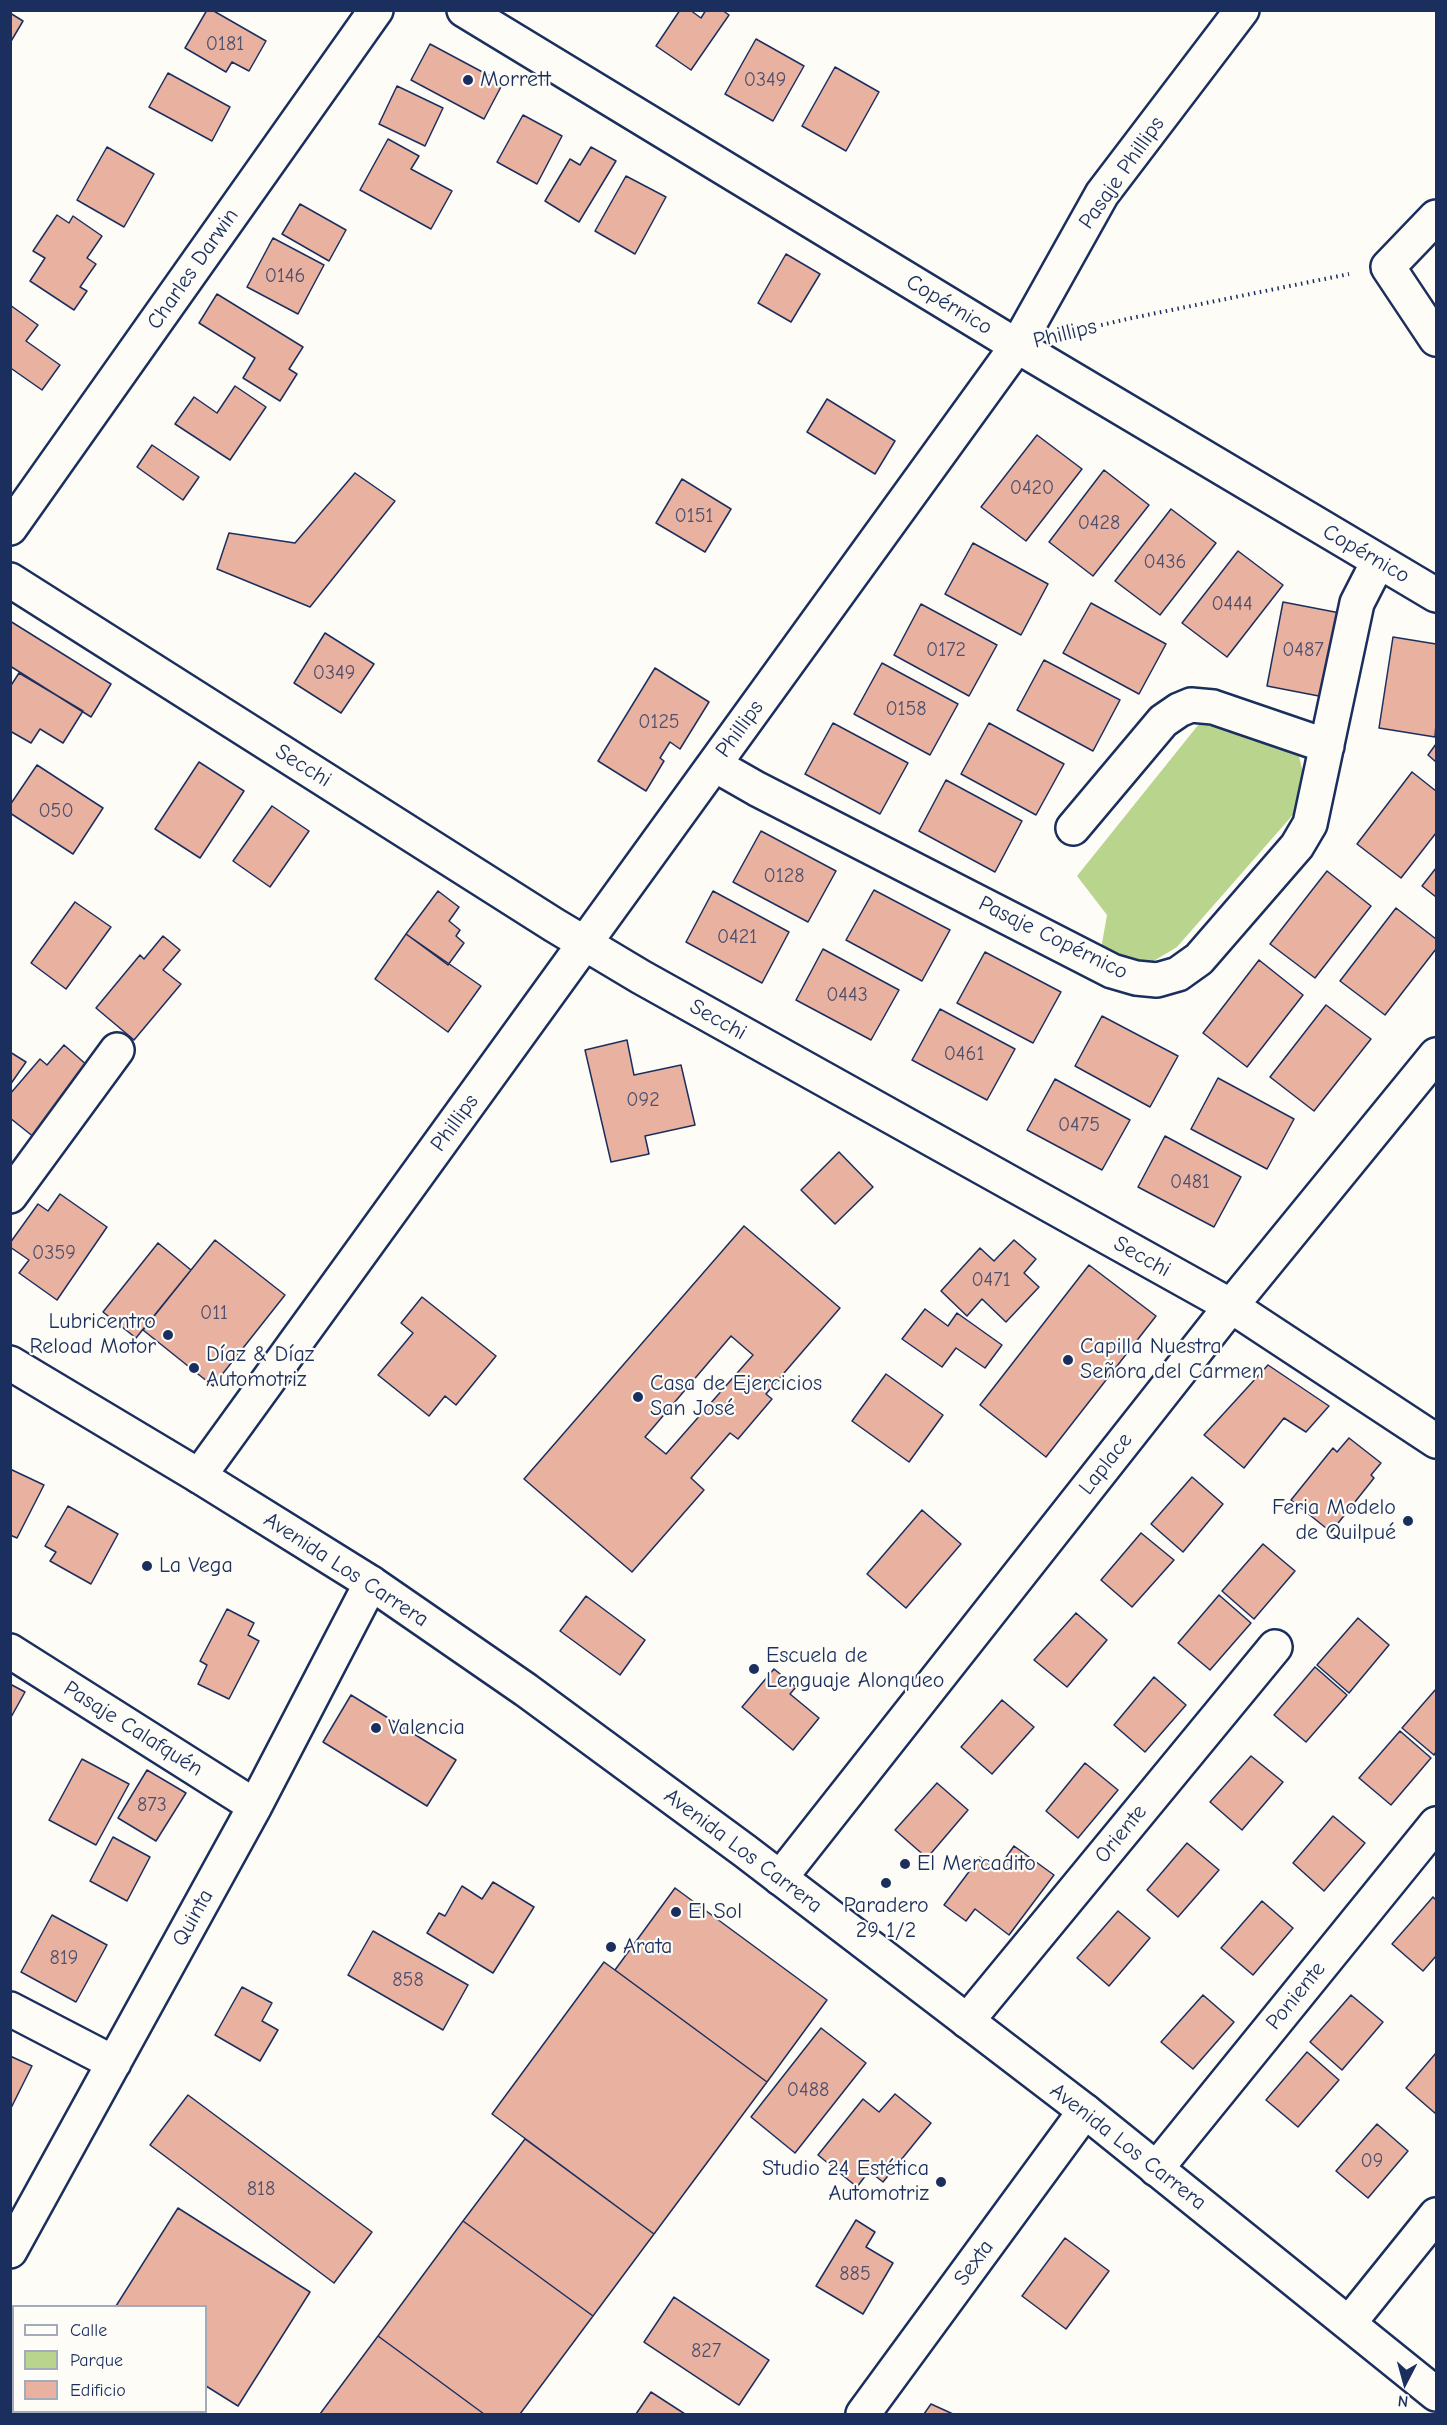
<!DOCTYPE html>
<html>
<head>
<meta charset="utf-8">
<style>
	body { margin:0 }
	#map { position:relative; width:1447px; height:2425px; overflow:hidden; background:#fdfcf7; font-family:"Comic Neue",sans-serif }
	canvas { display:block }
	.frame { position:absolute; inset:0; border:12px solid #1b2f5e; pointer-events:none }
	.legend { position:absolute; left:12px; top:2305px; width:195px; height:108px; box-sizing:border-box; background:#fdfcf7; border:2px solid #a3aaba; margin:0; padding:8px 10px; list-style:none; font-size:18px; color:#1b2f5e }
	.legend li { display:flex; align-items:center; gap:12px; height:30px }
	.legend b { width:30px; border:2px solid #a3aaba }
	.north { position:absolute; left:1375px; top:2353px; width:60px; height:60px; -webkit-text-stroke:4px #fdfcf7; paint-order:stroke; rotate:186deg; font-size:16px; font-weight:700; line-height:24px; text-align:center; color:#1b2f5e }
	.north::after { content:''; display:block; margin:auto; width:21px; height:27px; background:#1b2f5e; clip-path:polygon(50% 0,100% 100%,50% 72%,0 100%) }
</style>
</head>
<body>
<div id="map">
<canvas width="1447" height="2425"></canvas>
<div class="frame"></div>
<ul class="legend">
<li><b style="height:8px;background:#fdfcf7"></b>Calle</li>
<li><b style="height:16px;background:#b9d58d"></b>Parque</li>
<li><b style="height:16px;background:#e9b1a0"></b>Edificio</li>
</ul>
<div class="north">N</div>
</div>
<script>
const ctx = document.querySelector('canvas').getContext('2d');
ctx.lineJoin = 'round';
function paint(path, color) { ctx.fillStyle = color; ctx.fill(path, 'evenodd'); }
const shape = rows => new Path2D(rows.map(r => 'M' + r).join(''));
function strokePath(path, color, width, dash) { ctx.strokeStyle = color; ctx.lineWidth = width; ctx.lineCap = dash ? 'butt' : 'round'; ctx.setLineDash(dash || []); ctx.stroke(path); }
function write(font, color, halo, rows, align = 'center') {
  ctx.font = font + ' "Comic Neue",sans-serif'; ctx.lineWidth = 4.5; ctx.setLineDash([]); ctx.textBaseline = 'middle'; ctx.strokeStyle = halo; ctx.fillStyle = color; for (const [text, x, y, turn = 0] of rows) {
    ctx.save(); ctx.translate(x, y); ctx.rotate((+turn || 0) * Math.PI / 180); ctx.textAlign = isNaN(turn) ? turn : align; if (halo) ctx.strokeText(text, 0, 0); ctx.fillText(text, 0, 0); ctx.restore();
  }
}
const green = shape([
	[1207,714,1297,748,1304,777,1298,809,1177,947,1152,962,1122,958,1101,949,1107,915,1077,876]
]);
const building = shape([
	[207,10,212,10,266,41,249,71,232,62,226,72,185,48,207,10],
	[680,10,690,10,701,18,706,10,722,10,729,15,691,70,656,46,680,10],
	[10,13,23,21,10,43,10,13],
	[756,39,804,66,773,121,725,94,756,39],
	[430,44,503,83,484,119,411,80,430,44],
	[835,67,879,92,846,151,802,126,835,67],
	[168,73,230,107,212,141,149,107,168,73],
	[397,86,443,108,425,146,379,124,397,86],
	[523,115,562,136,537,184,497,162,523,115],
	[388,139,419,156,411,169,452,191,431,229,360,190,388,139],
	[107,147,154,174,124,227,77,200,107,147],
	[591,147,616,161,579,222,545,201,570,159,580,165,591,147],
	[626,176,666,197,635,254,595,231,626,176],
	[300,204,346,230,329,261,282,234,300,204],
	[57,215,69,223,73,216,102,236,87,258,96,264,80,287,87,291,74,310,30,281,45,258,33,251,57,215],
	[273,238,324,265,298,314,247,287,273,238],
	[786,254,820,274,791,322,758,303,786,254],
	[217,294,303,347,289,369,297,374,280,401,243,378,255,358,199,323,217,294],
	[10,305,38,325,26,341,60,365,42,390,12,369,10,371,10,305],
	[235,386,266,407,230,460,175,424,194,397,217,413,235,386],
	[827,399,895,441,875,474,807,432,827,399],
	[1037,435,1082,469,1026,541,981,507,1037,435],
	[152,445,199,477,183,500,137,467,152,445],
	[1104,470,1149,505,1093,576,1049,542,1104,470],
	[355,473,395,501,310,607,217,569,229,533,295,543,355,473],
	[682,479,731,509,705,552,656,523,682,479],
	[1171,509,1216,543,1160,615,1115,581,1171,509],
	[973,543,1048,584,1021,635,945,594,973,543],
	[1238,551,1283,585,1227,657,1182,623,1238,551],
	[1283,602,1340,613,1324,697,1267,686,1283,602],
	[1091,603,1166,644,1139,694,1063,653,1091,603],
	[921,604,997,645,969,696,894,655,921,604],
	[10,621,111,684,91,717,10,666,10,621],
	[325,633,374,664,341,713,294,683,325,633],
	[1393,637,1436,644,1436,724,1435,737,1379,728,1393,637],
	[1044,660,1120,700,1093,751,1017,710,1044,660],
	[882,663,958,704,930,755,854,714,882,663],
	[655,668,709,702,680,749,670,742,660,758,664,761,646,791,598,761,655,668],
	[19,673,83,711,63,743,40,729,31,743,10,731,10,687,19,673],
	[833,723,908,763,880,814,805,774,833,723],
	[989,723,1064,764,1036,815,961,774,989,723],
	[1436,744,1436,762,1428,755,1436,744],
	[199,762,244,791,200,858,155,829,199,762],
	[37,765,103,808,73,854,10,813,10,805,37,765],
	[1412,772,1436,791,1436,833,1401,878,1357,844,1412,772],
	[946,780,1022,821,995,872,919,831,946,780],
	[272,806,309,831,270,887,233,861,272,806],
	[761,831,836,871,808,922,733,882,761,831],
	[1436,868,1436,897,1422,886,1436,868],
	[1327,871,1371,906,1315,978,1270,944,1327,871],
	[874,890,950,930,922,981,846,940,874,890],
	[438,891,459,907,449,921,460,930,456,936,464,943,448,965,406,934,438,891],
	[713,891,789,932,762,983,686,942,713,891],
	[75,902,111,927,66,989,31,963,75,902],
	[1396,908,1436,939,1436,949,1385,1015,1340,981,1396,908],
	[406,934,481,986,448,1032,375,979,406,934],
	[163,936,180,950,163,970,181,984,134,1040,96,1008,140,955,144,959,163,936],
	[823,949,899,990,871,1040,796,1000,823,949],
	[985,952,1061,992,1033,1043,957,1003,985,952],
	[1259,960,1303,995,1247,1067,1203,1033,1259,960],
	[1326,1005,1371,1039,1314,1111,1270,1077,1326,1005],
	[940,1009,1015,1049,987,1100,912,1060,940,1009],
	[1102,1016,1178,1056,1150,1107,1075,1066,1102,1016],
	[627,1040,634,1075,681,1065,695,1125,645,1136,649,1154,611,1162,585,1050,627,1040],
	[64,1045,88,1066,40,1142,10,1118,10,1094,40,1059,47,1065,64,1045],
	[10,1052,26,1062,10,1085,10,1052],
	[1218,1078,1294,1119,1267,1169,1191,1129,1218,1078],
	[1055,1079,1130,1120,1102,1170,1027,1130,1055,1079],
	[1165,1136,1241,1177,1214,1227,1138,1187,1165,1136],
	[839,1152,873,1187,835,1224,801,1190,839,1152],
	[60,1194,107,1227,57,1300,19,1273,29,1260,10,1247,10,1243,38,1204,48,1211,60,1194],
	[744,1226,840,1308,766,1394,772,1399,738,1439,730,1433,691,1478,704,1490,632,1572,524,1479,744,1226],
	[731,1336,753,1355,666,1454,645,1437,731,1336],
	[215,1240,285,1295,213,1386,143,1330,215,1240],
	[1014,1240,1036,1259,1024,1273,1039,1287,1006,1322,982,1299,967,1316,941,1291,980,1248,994,1261,1014,1240],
	[158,1243,191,1270,136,1338,103,1312,158,1243],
	[1089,1265,1156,1316,1046,1457,980,1405,1089,1265],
	[422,1297,496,1356,456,1405,445,1396,429,1416,378,1375,413,1333,401,1323,422,1297],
	[925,1309,948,1326,957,1313,1002,1345,985,1368,956,1348,942,1367,902,1339,925,1309],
	[1268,1365,1329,1406,1306,1432,1284,1418,1244,1468,1204,1435,1268,1365],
	[886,1374,943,1415,909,1462,852,1421,886,1374],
	[1349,1438,1381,1463,1371,1475,1374,1478,1331,1532,1291,1500,1333,1448,1337,1452,1349,1438],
	[10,1469,44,1485,17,1538,10,1535,10,1469],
	[1192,1477,1223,1504,1183,1552,1151,1524,1192,1477],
	[68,1506,118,1534,91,1584,50,1561,56,1552,45,1546,68,1506],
	[922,1510,961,1544,906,1608,867,1574,922,1510],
	[1141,1533,1174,1560,1132,1607,1101,1580,1141,1533],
	[1263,1544,1295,1571,1254,1619,1222,1591,1263,1544],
	[1219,1595,1251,1623,1210,1670,1178,1643,1219,1595],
	[586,1596,645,1640,620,1675,560,1631,586,1596],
	[227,1609,254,1623,248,1635,259,1641,229,1699,198,1684,207,1665,200,1661,227,1609],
	[1076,1613,1107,1640,1067,1687,1034,1660,1076,1613],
	[1358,1618,1389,1645,1349,1693,1317,1665,1358,1618],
	[1315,1667,1347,1695,1306,1742,1274,1715,1315,1667],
	[774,1669,796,1687,790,1694,819,1718,793,1750,742,1707,774,1669],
	[1154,1677,1186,1705,1145,1752,1114,1725,1154,1677],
	[10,1684,25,1692,10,1719,10,1684],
	[1436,1689,1436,1752,1434,1755,1402,1728,1436,1689],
	[351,1695,456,1760,427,1806,323,1742,351,1695],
	[1002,1700,1034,1727,992,1774,961,1747,1002,1700],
	[1400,1731,1431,1758,1391,1805,1359,1778,1400,1731],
	[1251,1756,1283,1782,1242,1830,1210,1802,1251,1756],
	[82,1759,129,1784,96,1845,49,1820,82,1759],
	[1085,1763,1118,1790,1078,1838,1046,1811,1085,1763],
	[147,1770,186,1793,156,1841,118,1818,147,1770],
	[937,1783,968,1810,927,1858,895,1830,937,1783],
	[1333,1816,1365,1843,1324,1891,1293,1863,1333,1816],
	[113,1837,150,1857,127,1901,90,1881,113,1837],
	[1187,1843,1219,1870,1178,1917,1147,1890,1187,1843],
	[1014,1846,1054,1875,1009,1935,975,1909,966,1921,944,1905,980,1857,997,1870,1014,1846],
	[493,1882,534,1907,493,1973,427,1933,439,1913,445,1916,462,1886,482,1899,493,1882],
	[675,1888,827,2000,767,2082,615,1970,675,1888],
	[1433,1897,1436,1900,1436,1956,1423,1971,1392,1944,1433,1897],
	[1262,1901,1293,1928,1253,1975,1221,1948,1262,1901],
	[1118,1911,1150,1938,1109,1986,1077,1958,1118,1911],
	[52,1915,107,1945,76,2002,21,1972,52,1915],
	[373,1931,468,1985,443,2030,348,1975,373,1931],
	[604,1962,767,2082,654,2234,492,2114,604,1962],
	[242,1987,272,2003,262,2021,278,2030,260,2061,215,2035,242,1987],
	[1203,1995,1234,2022,1193,2069,1161,2042,1203,1995],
	[1351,1995,1383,2022,1342,2070,1310,2042,1351,1995],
	[821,2028,866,2063,795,2153,751,2117,821,2028],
	[1307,2052,1339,2080,1298,2127,1266,2100,1307,2052],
	[1436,2053,1436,2114,1406,2088,1436,2053],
	[10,2056,32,2066,10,2110,10,2056],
	[895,2094,931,2123,883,2182,869,2171,857,2187,818,2155,863,2099,879,2112,895,2094],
	[188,2095,372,2232,334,2283,150,2145,188,2095],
	[1377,2124,1408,2151,1368,2198,1336,2171,1377,2124],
	[525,2139,654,2234,593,2316,463,2221,525,2139],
	[178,2208,310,2292,238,2406,206,2386,206,2306,116,2306,178,2208],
	[856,2220,875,2232,866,2247,893,2263,863,2314,816,2286,856,2220],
	[463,2221,593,2316,520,2414,484,2414,378,2336,463,2221],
	[1065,2238,1109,2271,1066,2329,1022,2296,1065,2238],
	[674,2297,769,2360,739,2405,644,2342,674,2297],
	[378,2336,484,2414,320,2414,378,2336],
	[651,2392,685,2414,636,2414,651,2392],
	[931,2404,953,2414,924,2414,931,2404]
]);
const path = shape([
	[1072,332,1127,319,1349,274]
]);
const minor = shape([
	[464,10,1017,346,1436,595],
	[1436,217,1388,267,1436,339],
	[10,528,376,10],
	[10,580,554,925,641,977,1231,1306,1436,1441],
	[715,765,757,789,1112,971,1136,978,1157,980,1178,974,1199,959,1297,846,1310,824,1357,603,1378,562],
	[1073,828,1163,721,1179,710,1191,705,1213,707,1327,746],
	[10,1196,117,1050],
	[199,1476,1017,346,1102,194,1242,10],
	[10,1651,255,1806],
	[780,1878,1231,1306,1436,1055],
	[10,2009,114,2063],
	[967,2021,1275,1647],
	[1156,2169,1436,1824],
	[10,2251,255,1806,371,1583],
	[1349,2323,1436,2215],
	[10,2389,14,2390],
	[58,2412,64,2414],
	[863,2414,1085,2111]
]);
const major = shape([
	[10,1363,199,1476,371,1583,526,1690,745,1851,1085,2111,1436,2394]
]);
const markers = [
	[468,80,6,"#1b2f5e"],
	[168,1335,6,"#1b2f5e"],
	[1068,1360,6,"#1b2f5e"],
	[194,1368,6,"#1b2f5e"],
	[638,1397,6,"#1b2f5e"],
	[1408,1521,6,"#1b2f5e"],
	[147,1566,6,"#1b2f5e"],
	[754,1669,6,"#1b2f5e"],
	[376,1728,6,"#1b2f5e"],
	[905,1864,6,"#1b2f5e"],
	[886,1883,6,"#1b2f5e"],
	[676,1912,6,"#1b2f5e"],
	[611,1947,6,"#1b2f5e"],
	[941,2182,6,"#1b2f5e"]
];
const numberNames = [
	["0181",225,44],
	["0349",765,80],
	["0146",285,276],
	["0420",1032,488],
	["0151",694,516],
	["0428",1099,523],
	["0436",1165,562],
	["0444",1232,604],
	["0172",946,650],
	["0487",1303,650],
	["0349",334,673],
	["0158",906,709],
	["0125",659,722],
	["050",56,811],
	["0128",784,876],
	["0421",737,937],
	["0443",847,995],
	["0461",964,1054],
	["092",643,1100],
	["0475",1079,1125],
	["0481",1190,1182],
	["0359",54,1253],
	["0471",991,1280],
	["011",214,1313],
	["873",152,1805],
	["819",64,1958],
	["858",408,1980],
	["0488",808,2090],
	["09",1372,2161],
	["818",261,2189],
	["885",855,2274],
	["827",706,2351]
];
const poiNames = [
	["Morrett",480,80],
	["Lubricentro",156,1322,"right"],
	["Reload Motor",156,1347,"right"],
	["Capilla Nuestra",1080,1347],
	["Señora del Carmen",1080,1372],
	["Díaz & Díaz",206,1355],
	["Automotriz",206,1380],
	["Casa de Ejercicios",650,1384],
	["San José",650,1409],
	["Feria Modelo",1396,1508,"right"],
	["de Quilpué",1396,1533,"right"],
	["La Vega",159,1566],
	["Escuela de",766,1656],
	["Lenguaje Alonqueo",766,1681],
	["Valencia",388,1728],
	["El Mercadito",917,1864],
	["Paradero",886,1906,"center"],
	["29 1/2",886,1931,"center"],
	["El Sol",688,1912],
	["Arata",623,1947],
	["Studio 24 Estética",929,2169,"right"],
	["Automotriz",929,2194,"right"]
];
const streetNames = [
	["Pasaje Phillips",1122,173,-55],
	["Charles Darwin",193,269,-55],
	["Copérnico",949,305,31],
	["Phillips",1065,334,-14],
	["Copérnico",1366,554,30],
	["Phillips",740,729,-54],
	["Secchi",303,766,32],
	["Pasaje Copérnico",1053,938,26],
	["Secchi",718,1020,29],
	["Phillips",455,1123,-54],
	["Secchi",1142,1257,29],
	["Laplace",1106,1464,-52],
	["Avenida Los Carrera",346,1570,33],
	["Pasaje Calafquén",133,1729,32],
	["Oriente",1121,1834,-51],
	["Avenida Los Carrera",743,1851,37],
	["Quinta",193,1918,-61],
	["Poniente",1296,1996,-51],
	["Avenida Los Carrera",1128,2147,38],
	["Sexta",974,2263,-54]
];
paint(green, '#b9d58d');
paint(building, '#e9b1a0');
strokePath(building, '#1b2f5e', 1.5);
strokePath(minor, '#1b2f5e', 38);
strokePath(major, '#1b2f5e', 38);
strokePath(path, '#1b2f5e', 4, [1.5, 4.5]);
strokePath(minor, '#fdfcf7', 33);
strokePath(major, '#fdfcf7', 33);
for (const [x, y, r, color] of markers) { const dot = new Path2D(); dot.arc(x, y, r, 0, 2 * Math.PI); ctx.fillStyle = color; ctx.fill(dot); strokePath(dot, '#fdfcf7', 2); }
write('20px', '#4e506e', null, numberNames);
write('22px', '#1b2f5e', '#fdfcf7', poiNames, 'left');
write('22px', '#1b2f5e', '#fdfcf7', streetNames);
</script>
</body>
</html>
